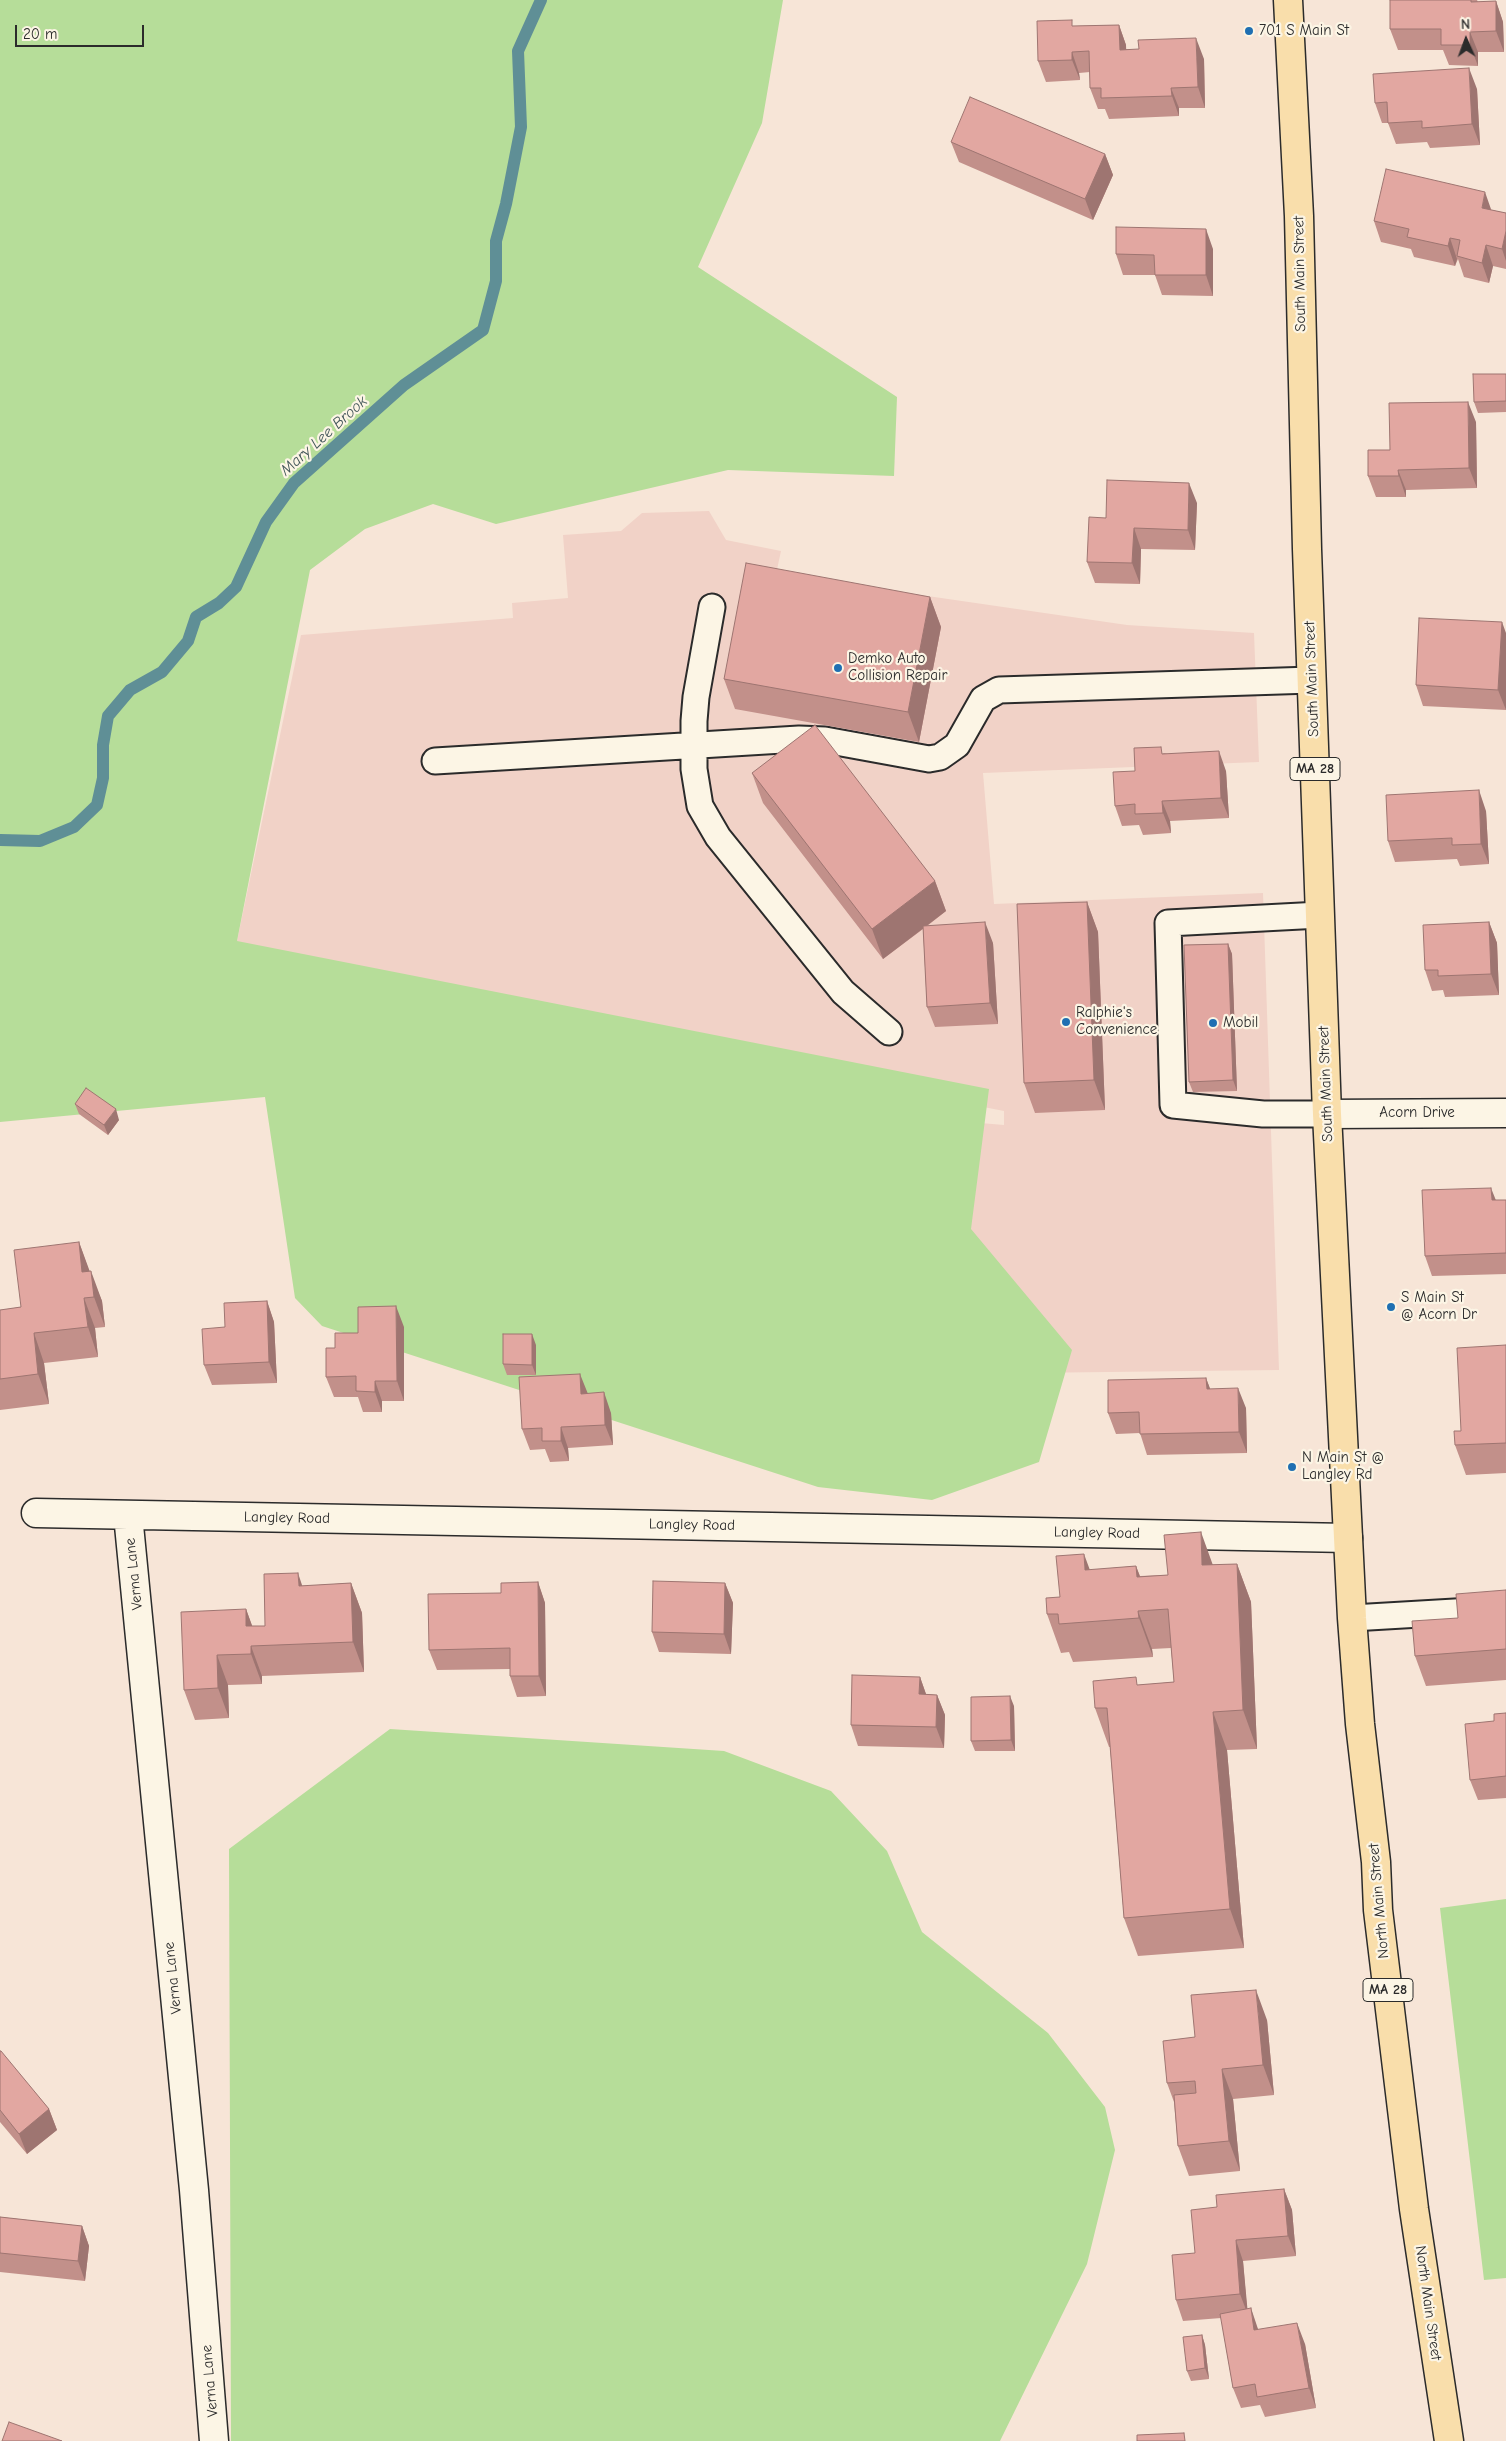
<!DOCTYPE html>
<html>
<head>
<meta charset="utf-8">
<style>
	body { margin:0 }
	#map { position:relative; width:1506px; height:2441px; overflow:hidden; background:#f7e5d7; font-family:"Comic Neue",sans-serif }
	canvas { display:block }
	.north { position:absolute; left:1441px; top:15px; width:50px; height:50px; -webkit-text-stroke:4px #fcf5e5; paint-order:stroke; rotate:358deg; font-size:14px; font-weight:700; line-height:20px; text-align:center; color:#2b2b2b }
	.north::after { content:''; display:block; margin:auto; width:18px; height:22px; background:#2b2b2b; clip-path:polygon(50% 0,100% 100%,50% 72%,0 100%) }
	.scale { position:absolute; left:15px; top:25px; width:129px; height:22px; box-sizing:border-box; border:2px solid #2b2b2b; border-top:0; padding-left:6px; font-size:15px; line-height:18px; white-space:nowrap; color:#2b2b2b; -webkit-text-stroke:4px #fcf5e5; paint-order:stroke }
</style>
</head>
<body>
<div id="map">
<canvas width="1506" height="2441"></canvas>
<div class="north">N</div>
<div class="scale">20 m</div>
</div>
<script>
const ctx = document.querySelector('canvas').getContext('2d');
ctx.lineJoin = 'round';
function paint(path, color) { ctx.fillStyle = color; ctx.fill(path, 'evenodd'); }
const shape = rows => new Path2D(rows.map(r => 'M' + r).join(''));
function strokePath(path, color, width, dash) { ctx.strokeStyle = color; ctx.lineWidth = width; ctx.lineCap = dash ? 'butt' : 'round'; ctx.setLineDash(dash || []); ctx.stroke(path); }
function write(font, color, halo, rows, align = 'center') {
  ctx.font = font + ' "Comic Neue",sans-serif'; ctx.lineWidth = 4.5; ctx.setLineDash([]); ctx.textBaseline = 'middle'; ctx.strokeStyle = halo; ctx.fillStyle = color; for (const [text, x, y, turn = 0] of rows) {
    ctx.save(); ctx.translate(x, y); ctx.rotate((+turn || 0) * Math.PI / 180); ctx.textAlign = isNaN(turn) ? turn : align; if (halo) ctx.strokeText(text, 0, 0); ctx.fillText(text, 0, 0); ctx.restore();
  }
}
const built = shape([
	[709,511,726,540,781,551,776,574,1127,625,1254,633,1259,762,983,773,994,904,1263,893,1279,1370,937,1374,910,1117,1004,1125,1004,1111,233,960,301,635,513,618,512,603,568,598,563,535,621,531,642,513]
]);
const green = shape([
	[0,0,783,0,762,123,698,267,897,397,894,476,728,470,496,524,433,504,365,529,310,570,237,941,989,1089,971,1229,1072,1350,1039,1462,932,1500,818,1487,322,1326,295,1298,265,1097,0,1122],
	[390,1729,724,1751,831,1791,887,1851,922,1932,1048,2033,1105,2107,1115,2150,1087,2264,1000,2441,231,2441,229,1849],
	[1506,1899,1506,2278,1484,2280,1440,1908]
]);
const stream = shape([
	[0,840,40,841,74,827,97,805,103,778,103,745,108,716,130,690,162,672,188,641,196,617,219,603,236,587,266,522,294,483,404,385,483,330,496,281,496,241,506,204,521,127,518,51,541,0]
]);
const service = shape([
	[712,607,696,697,694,721,694,769,700,806,718,837,843,992,889,1032],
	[435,761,799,739,825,740,929,759,940,757,957,745,983,699,999,690,1312,680],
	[1320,915,1168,923,1173,1105,1263,1114,1327,1114],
	[1352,1618,1506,1609]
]);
const minor = shape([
	[1327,1114,1506,1113],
	[36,1513,1348,1538],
	[128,1515,194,2190,214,2441]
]);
const primary = shape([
	[1288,0,1299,216,1307,549,1327,1114,1352,1618,1360,1724,1376,1862,1378,1910,1414,2209,1449,2441]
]);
const wall = shape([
	[1390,0,1477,0,1478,2,1496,1,1503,22,1504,52,1478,52,1478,66,1449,65,1443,50,1398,50,1390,29],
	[1119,25,1126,45,1126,49,1204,59,1205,108,1179,108,1179,116,1109,119,1105,109,1098,109,1090,88,1090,72,1079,73,1080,80,1046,82,1038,61,1075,26],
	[1477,89,1480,145,1430,148,1427,142,1396,144,1388,123,1382,123,1375,103],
	[951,142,1105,154,1113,175,1093,220,959,162],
	[1491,210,1506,213,1506,269,1493,266,1489,283,1464,277,1458,259,1455,266,1414,257,1411,249,1381,242,1374,221],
	[1213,249,1213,296,1162,295,1155,275,1123,275,1116,254],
	[1506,374,1506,412,1478,413,1474,402],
	[1476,422,1477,488,1406,490,1406,497,1376,497,1368,476],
	[1197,503,1195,550,1141,549,1140,584,1095,583,1087,562,1106,518],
	[930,597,941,627,919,742,735,709,724,679],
	[1502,622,1506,710,1423,706,1416,685],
	[1164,753,1226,771,1229,818,1170,821,1171,833,1143,835,1139,825,1122,826,1115,806,1135,771],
	[752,773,935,881,946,911,927,926,993,943,998,1024,935,1027,927,1007,923,929,883,959,763,803],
	[1486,811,1489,864,1460,866,1457,859,1395,862,1388,841],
	[1087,902,1098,932,1105,1110,1035,1113,1024,1083],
	[1489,922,1497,943,1499,995,1445,997,1443,990,1432,991,1425,970],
	[1228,944,1232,954,1237,1091,1193,1092,1189,1082],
	[75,1104,119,1120,108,1135,79,1114],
	[1496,1200,1506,1200,1506,1274,1432,1276,1425,1256],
	[79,1242,89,1271,102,1301,105,1327,95,1328,98,1357,44,1363,49,1404,0,1410,0,1310,21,1307],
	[267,1301,274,1322,277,1383,212,1385,204,1365,225,1327],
	[404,1327,404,1401,382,1401,382,1412,363,1412,358,1397,334,1397,326,1377,335,1348,358,1333],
	[536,1345,536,1375,507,1375,503,1364],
	[1506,1345,1506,1473,1466,1475,1455,1445,1461,1431],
	[1206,1378,1210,1389,1246,1408,1247,1453,1147,1455,1140,1433,1116,1434,1108,1413],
	[587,1393,611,1413,613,1445,568,1448,569,1461,550,1462,545,1449,530,1450,522,1429],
	[1237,1564,1251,1602,1257,1749,1227,1750,1244,1948,1138,1956,1124,1918,1110,1747,1109,1747,1095,1708,1139,1685,1174,1682,1171,1648,1152,1649,1153,1657,1073,1662,1069,1652,1061,1653,1047,1614,1060,1597,1090,1570,1136,1566,1140,1576,1168,1575,1213,1565],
	[538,1582,545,1603,546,1696,517,1697,510,1676,510,1669,437,1670,429,1650,501,1593],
	[351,1583,362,1613,364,1672,262,1676,262,1684,228,1685,229,1718,195,1720,184,1690,246,1609,252,1626,265,1626,302,1586],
	[725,1583,733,1603,731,1654,659,1652,652,1632],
	[1506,1590,1506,1680,1426,1686,1415,1656,1458,1618],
	[920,1677,926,1694,937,1695,945,1715,944,1748,858,1746,851,1725],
	[1014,1706,1015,1751,975,1751,971,1741],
	[1506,1713,1506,1798,1478,1800,1470,1780,1494,1721],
	[1267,2020,1274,2095,1233,2099,1240,2171,1189,2176,1178,2146,1174,2102,1167,2083,1195,2037],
	[0,2051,49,2109,57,2130,27,2154,0,2122],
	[1284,2189,1292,2210,1296,2256,1243,2261,1247,2309,1258,2330,1305,2344,1316,2408,1265,2417,1260,2405,1241,2408,1233,2388,1221,2318,1183,2321,1176,2300,1195,2253,1217,2207],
	[0,2217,82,2226,89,2246,85,2281,0,2272],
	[1202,2335,1205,2345,1209,2379,1191,2381,1187,2371]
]);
const shadedWall = shape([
	[1496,1,1503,22,1504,52,1496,31],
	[1119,25,1126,45,1127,70,1120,50],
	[1470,32,1478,52,1478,66,1470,45],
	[1196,38,1204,59,1205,108,1198,87],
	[1072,52,1079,73,1080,80,1072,60],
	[1469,68,1477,89,1480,145,1472,124],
	[1171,88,1179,108,1179,116,1172,96],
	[1105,154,1113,175,1093,220,1085,199],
	[1485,192,1492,212,1482,208],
	[1206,229,1213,249,1213,296,1206,275],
	[1506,231,1506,261,1502,249],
	[1450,238,1457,259,1455,266,1448,246],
	[1486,245,1493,266,1489,283,1482,263],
	[1468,402,1476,422,1477,488,1469,468],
	[1398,470,1406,490,1406,497,1399,476],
	[1189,483,1197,503,1195,550,1188,530],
	[1134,528,1141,549,1140,584,1132,563],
	[930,597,941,627,919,742,908,712],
	[1502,622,1506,633,1506,710,1498,690],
	[1219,751,1226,771,1229,818,1221,798],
	[1479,790,1486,811,1489,864,1481,844],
	[1162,801,1170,821,1171,833,1163,813],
	[935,881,946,911,883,959,872,929],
	[1087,902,1098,932,1105,1110,1094,1080],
	[985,922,993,943,998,1024,990,1003],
	[1489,922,1497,943,1499,995,1491,974],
	[1228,944,1232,954,1237,1091,1233,1080],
	[116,1109,119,1120,108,1135,104,1125],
	[1491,1188,1499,1208,1492,1200],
	[79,1242,90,1272,82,1272],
	[91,1271,102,1301,105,1327,94,1297],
	[84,1298,95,1328,98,1357,88,1327],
	[267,1301,274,1322,277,1383,269,1362],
	[396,1306,404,1327,404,1401,397,1381],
	[34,1333,44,1363,49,1404,38,1374],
	[532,1334,536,1345,536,1375,532,1365],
	[580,1374,588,1394,581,1394],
	[1206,1378,1214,1399,1207,1389],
	[375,1381,382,1401,382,1412,375,1392],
	[1238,1388,1246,1408,1247,1453,1239,1432],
	[604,1392,611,1413,613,1445,605,1425],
	[561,1427,568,1448,569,1461,561,1441],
	[1201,1532,1215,1571,1202,1565],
	[1084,1554,1098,1592,1085,1570],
	[1237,1564,1251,1602,1257,1749,1243,1710],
	[1136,1566,1150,1604,1137,1577],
	[298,1573,308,1603,299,1586],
	[538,1582,545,1603,546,1696,539,1676],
	[351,1583,362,1613,364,1672,353,1642],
	[725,1583,733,1603,731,1654,724,1634],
	[246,1609,257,1639,246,1626],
	[1138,1611,1152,1649,1153,1657,1139,1618],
	[251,1646,262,1676,262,1684,251,1654],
	[217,1655,228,1685,229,1718,218,1688],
	[920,1677,927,1697,919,1694],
	[937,1695,945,1715,944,1748,936,1727],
	[1010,1696,1014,1706,1015,1751,1011,1740],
	[1213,1712,1227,1750,1244,1948,1230,1909],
	[1256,1990,1267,2020,1274,2095,1263,2065],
	[1222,2069,1233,2099,1240,2171,1229,2141],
	[49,2109,57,2130,27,2154,19,2134],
	[1284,2189,1292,2210,1296,2256,1288,2236],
	[82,2226,89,2246,85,2281,78,2261],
	[1236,2240,1243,2261,1248,2315,1240,2294],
	[1251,2308,1258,2329,1262,2351,1254,2330],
	[1297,2323,1305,2344,1316,2408,1309,2388],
	[1202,2335,1205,2345,1209,2379,1205,2368]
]);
const building = shape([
	[1390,0,1471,0,1471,2,1496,1,1496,31,1470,32,1470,45,1441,45,1441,29,1390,29,1390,0],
	[1072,20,1072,26,1119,25,1120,50,1139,49,1138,40,1196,38,1198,87,1171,88,1172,96,1101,98,1101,88,1090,88,1089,51,1072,52,1072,60,1038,61,1037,21,1072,20],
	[1469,68,1472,124,1422,128,1422,121,1388,123,1387,102,1375,103,1373,74,1469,68],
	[970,97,1105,154,1085,199,951,142,970,97],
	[1386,169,1485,192,1482,208,1506,213,1506,231,1502,249,1486,245,1482,263,1457,256,1460,240,1450,238,1448,246,1407,237,1409,229,1374,221,1386,169],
	[1116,227,1206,229,1206,275,1155,275,1154,255,1116,254,1116,227],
	[1473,374,1506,374,1506,401,1474,402,1473,374],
	[1468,402,1469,468,1398,470,1399,476,1368,476,1368,450,1390,450,1389,403,1468,402],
	[1107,480,1189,483,1188,530,1134,528,1132,563,1087,562,1089,517,1106,518,1107,480],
	[746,563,930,597,908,712,724,679,746,563],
	[1419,618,1502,622,1498,690,1416,685,1419,618],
	[815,725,935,881,872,929,752,773,815,725],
	[1161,747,1162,754,1219,751,1221,798,1162,801,1163,813,1135,814,1135,804,1115,806,1113,772,1135,771,1134,748,1161,747],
	[1479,790,1481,844,1452,845,1452,838,1388,841,1386,795,1479,790],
	[1087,902,1094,1080,1024,1083,1017,904,1087,902],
	[985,922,990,1003,927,1007,923,926,985,922],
	[1489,922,1491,974,1438,976,1438,970,1425,970,1423,925,1489,922],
	[1228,944,1233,1080,1189,1082,1184,945,1228,944],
	[86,1088,116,1109,104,1125,75,1104,86,1088],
	[1491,1188,1492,1200,1506,1200,1506,1253,1425,1256,1422,1190,1491,1188],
	[79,1242,82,1272,91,1271,94,1297,84,1298,88,1327,34,1333,38,1374,0,1379,0,1310,21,1307,14,1250,79,1242],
	[267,1301,269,1362,204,1365,202,1329,225,1327,224,1303,267,1301],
	[396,1306,397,1381,375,1381,375,1392,356,1391,356,1376,326,1377,326,1348,335,1348,335,1333,358,1333,358,1307,396,1306],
	[503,1334,532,1334,532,1365,503,1364,503,1334],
	[1506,1345,1506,1443,1455,1445,1454,1431,1461,1431,1457,1348,1506,1345],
	[580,1374,581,1394,604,1392,605,1425,561,1427,561,1441,542,1441,542,1428,522,1429,519,1377,580,1374],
	[1206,1378,1207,1389,1238,1388,1239,1432,1140,1434,1139,1412,1108,1413,1108,1380,1206,1378],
	[1201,1532,1202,1565,1237,1564,1243,1710,1213,1712,1230,1909,1124,1918,1107,1708,1095,1708,1093,1681,1136,1677,1137,1685,1174,1682,1168,1609,1138,1611,1139,1618,1059,1624,1058,1614,1047,1614,1046,1598,1060,1597,1056,1556,1084,1554,1085,1570,1136,1566,1137,1577,1168,1575,1164,1535,1201,1532],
	[298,1573,299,1586,351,1583,353,1642,251,1646,251,1654,217,1655,218,1688,184,1690,181,1612,246,1609,246,1626,265,1626,264,1574,298,1573],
	[653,1581,725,1583,724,1634,652,1632,653,1581],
	[538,1582,539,1676,510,1676,510,1648,429,1650,428,1594,501,1593,501,1583,538,1582],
	[1506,1590,1506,1649,1415,1656,1412,1621,1458,1618,1456,1594,1506,1590],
	[852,1675,920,1677,919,1694,937,1695,936,1727,851,1725,852,1675],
	[1010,1696,1011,1740,971,1741,971,1697,1010,1696],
	[1506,1713,1506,1776,1470,1780,1465,1724,1494,1721,1494,1714,1506,1713],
	[1256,1990,1263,2065,1222,2069,1229,2141,1178,2146,1174,2095,1196,2093,1195,2081,1167,2083,1163,2041,1195,2037,1191,1995,1256,1990],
	[0,2051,1,2051,49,2109,19,2134,0,2110,0,2051],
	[1284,2189,1288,2236,1236,2240,1240,2294,1176,2300,1172,2255,1195,2253,1191,2210,1217,2207,1216,2195,1284,2189],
	[0,2217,82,2226,78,2261,0,2253,0,2217],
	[1251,2308,1254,2330,1297,2323,1309,2388,1257,2397,1255,2384,1233,2388,1220,2314,1251,2308],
	[1202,2335,1205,2368,1187,2371,1183,2337,1202,2335],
	[9,2422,62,2441,2,2441,9,2422],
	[1184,2433,1185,2441,1137,2441,1137,2435,1184,2433]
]);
const markers = [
	[1249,31,5,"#1f6fb2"],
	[838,668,5,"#1f6fb2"],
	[1066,1022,5,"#1f6fb2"],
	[1213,1023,5,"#1f6fb2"],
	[1391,1307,5,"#1f6fb2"],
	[1292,1467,5,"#1f6fb2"]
];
const shields = [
	[1315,769,50],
	[1388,1990,50]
];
const shieldNames = [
	["MA 28",1315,769],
	["MA 28",1388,1990]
];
const poiNames = [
	["701 S Main St",1259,31],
	["Demko Auto",848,659],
	["Collision Repair",848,676],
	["Ralphie's",1076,1013],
	["Convenience",1076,1030],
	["Mobil",1223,1023],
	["S Main St",1401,1298],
	["@ Acorn Dr",1401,1315],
	["N Main St @",1302,1458],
	["Langley Rd",1302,1475]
];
const streetNames = [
	["South Main Street",1300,274,-91],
	["South Main Street",1312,679,-92],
	["South Main Street",1326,1084,-92],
	["Acorn Drive",1417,1113],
	["Langley Road",287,1518,1],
	["Langley Road",692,1525,1],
	["Langley Road",1097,1533,1],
	["Verna Lane",134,1574,-96],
	["North Main Street",1379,1901,-95],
	["Verna Lane",173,1978,-96],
	["North Main Street",1428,2303,82],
	["Verna Lane",210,2381,-95]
];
const waterNames = [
	["Mary Lee Brook",324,436,-42]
];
paint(built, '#f1d2c7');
paint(green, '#b6dd99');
strokePath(stream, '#5f8f96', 12);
strokePath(service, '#2b2b2b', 29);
strokePath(minor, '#2b2b2b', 31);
strokePath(primary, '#2b2b2b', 31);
strokePath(service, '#fcf5e5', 25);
strokePath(minor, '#fcf5e5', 28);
strokePath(primary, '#f9deab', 28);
paint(wall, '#c2908a');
paint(shadedWall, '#9e7571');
paint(building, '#e2a7a1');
strokePath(building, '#9e7571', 1);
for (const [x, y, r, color] of markers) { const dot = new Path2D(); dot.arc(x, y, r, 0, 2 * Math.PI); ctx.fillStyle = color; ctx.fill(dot); strokePath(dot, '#fcf5e5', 2); }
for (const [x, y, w] of shields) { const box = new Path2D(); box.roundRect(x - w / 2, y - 11.5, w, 23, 4); ctx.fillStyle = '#fcf5e5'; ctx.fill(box); strokePath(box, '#2b2b2b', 1); }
write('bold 14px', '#2b2b2b', null, shieldNames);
write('15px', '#2b2b2b', '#fcf5e5', poiNames, 'left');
write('15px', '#2b2b2b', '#fcf5e5', streetNames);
write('italic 16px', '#405458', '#fcf5e5', waterNames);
</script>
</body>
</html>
